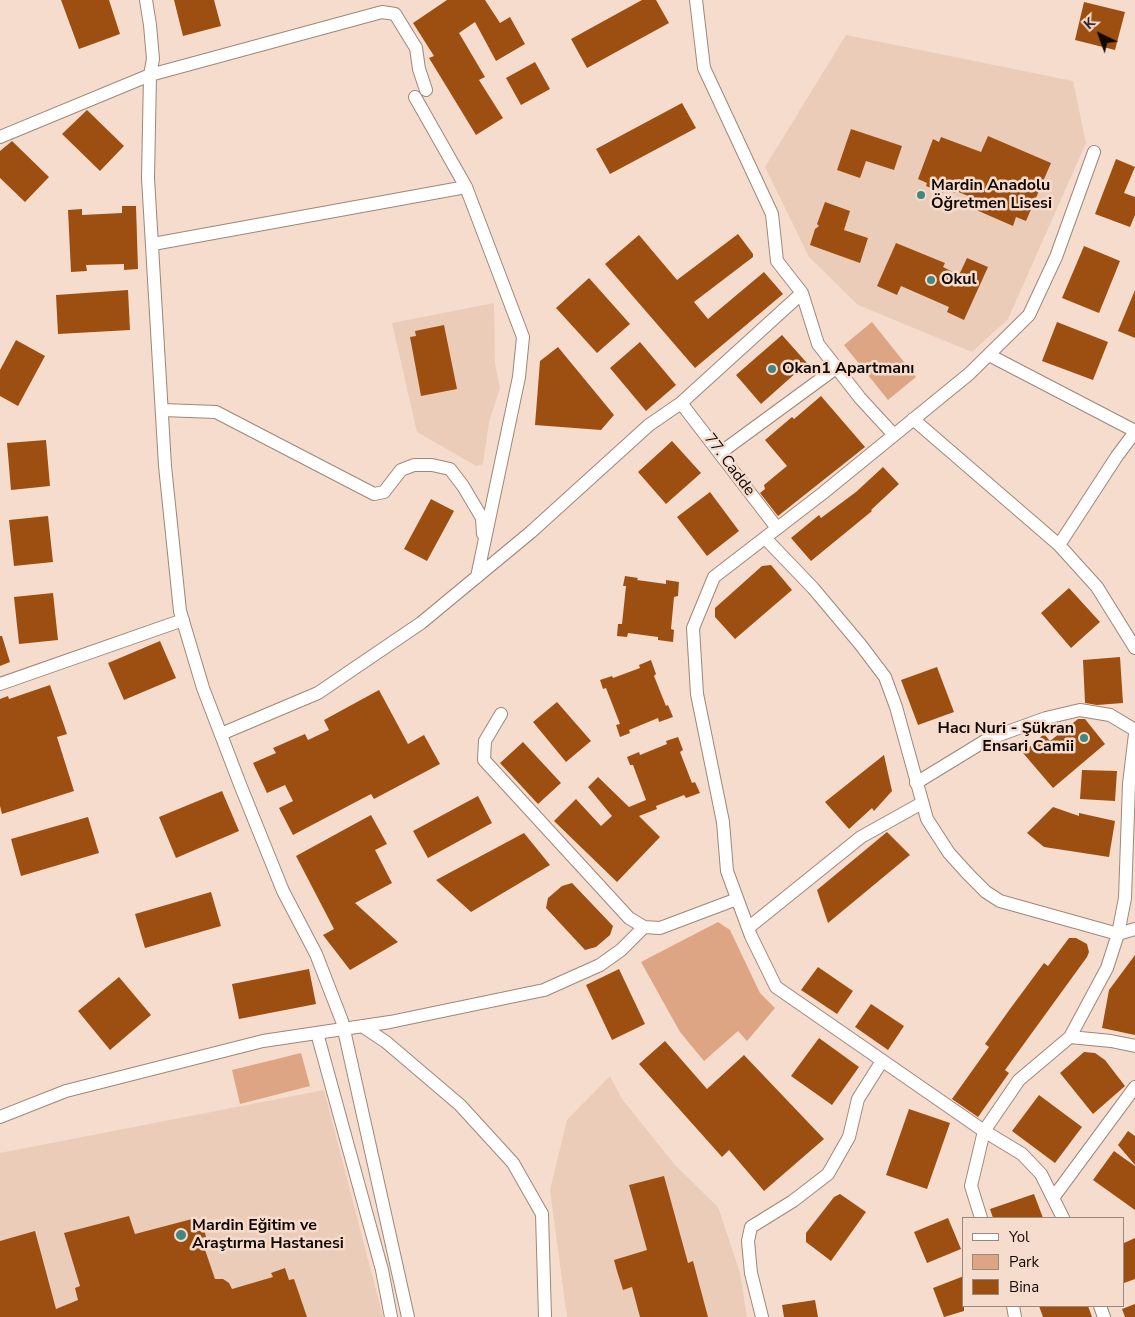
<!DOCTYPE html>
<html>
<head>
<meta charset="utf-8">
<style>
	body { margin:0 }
	#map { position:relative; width:1135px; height:1317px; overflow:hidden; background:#f6dccd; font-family:"Nunito Sans",sans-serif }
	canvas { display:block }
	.legend { position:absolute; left:962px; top:1217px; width:162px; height:90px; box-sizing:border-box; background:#f6dccd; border:1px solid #9b887d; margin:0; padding:6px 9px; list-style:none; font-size:15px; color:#120905 }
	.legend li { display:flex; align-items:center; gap:10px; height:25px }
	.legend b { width:25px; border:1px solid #9b887d }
	.north { position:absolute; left:1075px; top:10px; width:50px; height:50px; -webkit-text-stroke:4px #f6dccd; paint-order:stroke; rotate:318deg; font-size:14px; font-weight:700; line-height:20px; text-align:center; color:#120905 }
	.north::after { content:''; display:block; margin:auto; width:18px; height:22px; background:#120905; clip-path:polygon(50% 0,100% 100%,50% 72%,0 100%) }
</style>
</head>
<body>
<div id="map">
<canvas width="1135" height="1317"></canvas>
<ul class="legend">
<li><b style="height:6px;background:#fff"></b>Yol</li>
<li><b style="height:14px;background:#dda583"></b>Park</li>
<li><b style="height:14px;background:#9d4f11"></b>Bina</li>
</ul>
<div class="north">K</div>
</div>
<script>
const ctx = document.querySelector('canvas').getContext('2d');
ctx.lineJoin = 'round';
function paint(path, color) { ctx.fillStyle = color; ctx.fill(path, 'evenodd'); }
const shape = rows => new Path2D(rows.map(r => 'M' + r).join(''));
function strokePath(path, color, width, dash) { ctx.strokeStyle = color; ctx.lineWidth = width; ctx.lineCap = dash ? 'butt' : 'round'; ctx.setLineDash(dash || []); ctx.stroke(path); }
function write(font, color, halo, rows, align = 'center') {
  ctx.font = font + ' "Nunito Sans",sans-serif'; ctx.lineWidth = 5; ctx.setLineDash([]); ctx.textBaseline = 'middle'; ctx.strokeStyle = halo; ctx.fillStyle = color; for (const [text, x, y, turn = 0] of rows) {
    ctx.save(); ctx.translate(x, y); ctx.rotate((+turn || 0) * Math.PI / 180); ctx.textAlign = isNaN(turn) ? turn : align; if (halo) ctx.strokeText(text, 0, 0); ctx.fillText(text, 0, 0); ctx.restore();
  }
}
const built = shape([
	[846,35,1073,81,1086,143,1008,319,972,352,858,305,809,257,765,167],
	[494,303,495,364,500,388,489,422,483,464,476,466,417,432,392,323],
	[610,1076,622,1099,675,1165,718,1207,740,1273,747,1317,567,1317,550,1190,567,1120],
	[324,1090,383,1317,0,1317,0,1153]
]);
const green = shape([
	[872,322,916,377,888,400,844,345],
	[718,922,730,930,760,993,775,1008,747,1041,738,1031,704,1061,680,1032,641,962],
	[301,1053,310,1086,240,1104,232,1070]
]);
const building = shape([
	[61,0,109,0,120,34,79,49],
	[174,0,214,0,221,26,183,36],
	[447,0,485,0,500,23,510,17,525,44,496,61,475,22,459,33,485,77,479,80,503,118,476,135,429,58,434,56,413,23],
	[642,0,656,0,669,23,587,68,571,39],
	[1084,2,1125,12,1115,50,1075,40],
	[535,62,550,89,521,105,506,78],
	[682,103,696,128,610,174,596,149],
	[87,110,124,146,100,171,62,134],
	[851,129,902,146,894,170,866,161,860,178,837,170],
	[988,136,1051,163,1026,221,1016,217,1013,226,974,209,978,200,956,191,955,193,945,189,943,193,926,186,927,183,918,179,933,139,939,142,941,137,981,152],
	[12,141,49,177,25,202,0,178,0,151],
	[1116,159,1135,167,1124,193,1135,197,1135,215,1130,227,1095,214],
	[825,202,850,211,844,230,868,238,860,263,810,245,815,229,819,226,817,224],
	[122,206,136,206,138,269,124,270,124,264,86,265,87,271,71,272,68,210,82,209,82,215,122,213],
	[738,234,753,254,753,257,694,302,708,319,764,272,783,294,695,368,605,264,639,235,677,280],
	[896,243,945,263,943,267,959,275,967,258,988,267,964,320,947,312,949,307,901,286,897,295,877,286],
	[1084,246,1120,261,1099,313,1062,298],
	[589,278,630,324,597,353,556,308],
	[128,290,130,330,58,334,56,295],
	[1135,290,1135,338,1118,331],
	[1057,322,1108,342,1093,380,1042,361],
	[444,325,457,389,421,396,410,337,416,336,415,331],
	[782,335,807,363,761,404,736,375],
	[16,340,45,356,18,406,0,396,0,370],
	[640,342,676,385,646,411,610,368],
	[558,347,614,415,601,430,535,425,540,361],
	[821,396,865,447,778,516,760,493,765,489,764,485,787,466,765,440,792,417,794,419],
	[46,440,50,486,11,490,7,443],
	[672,441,701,473,666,504,638,472],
	[883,467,899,484,871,510,872,511,811,561,791,538,819,515,821,518,856,492],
	[710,492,739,531,707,556,677,517],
	[431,499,454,511,427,561,404,549],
	[48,516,53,562,14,566,9,520],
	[771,565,792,590,735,639,715,617,715,608,762,566],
	[625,576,638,578,637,580,666,584,666,580,679,582,678,596,674,597,671,629,674,630,673,642,658,640,658,637,628,633,627,637,617,636,618,624,622,624,626,586,623,586],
	[1069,588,1100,622,1071,648,1041,613],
	[53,593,58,640,19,644,14,597],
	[0,636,2,636,10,662,0,666],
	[160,641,176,678,124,700,108,663],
	[1120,657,1123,703,1097,705,1085,703,1083,660],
	[651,660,656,674,654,676,666,706,668,705,673,717,659,722,658,718,629,730,630,733,620,737,616,725,620,724,606,688,603,689,600,680,612,676,613,678,640,668,639,665],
	[937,667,954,712,918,725,901,680],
	[50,685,67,734,57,737,74,791,2,814,0,806,0,699,8,696,9,699],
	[379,690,408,744,424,735,440,764,374,799,371,794,293,835,279,808,293,801,285,785,267,793,253,763,276,753,273,748,305,734,308,740,329,730,324,720],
	[557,702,591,741,566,762,533,722],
	[1078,719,1085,719,1105,744,1053,788,1023,753,1044,734,1050,741],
	[678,737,683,750,680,752,692,783,695,782,700,793,686,798,684,795,656,806,657,809,639,816,660,837,617,882,554,821,576,799,601,826,612,816,588,787,598,777,629,807,646,800,633,765,630,765,627,757,639,752,640,755,667,744,666,741],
	[523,742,561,783,538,804,500,763],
	[884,755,892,791,874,811,872,808,849,829,825,802],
	[1082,770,1117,771,1115,801,1080,799],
	[222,791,239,831,176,858,159,817],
	[478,796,492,823,428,858,413,831],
	[1053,807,1079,816,1079,813,1115,821,1109,857,1044,847,1027,833],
	[371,815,387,844,375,850,392,883,355,903,398,942,350,970,323,935,334,929,296,856],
	[88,817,99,853,21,876,11,839],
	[887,832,910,855,828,923,817,890],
	[524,833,550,865,471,912,436,880],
	[572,883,613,926,610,935,596,947,585,950,546,908,548,898,562,886],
	[211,892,221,926,145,948,135,914],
	[1069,938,1076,938,1087,944,1089,952,1087,957,1005,1070,1009,1073,978,1117,952,1099,989,1047,985,1044,1010,1009,1044,963,1048,966],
	[1135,955,1135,1035,1102,1028,1109,990],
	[818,967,853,991,837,1014,801,990],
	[309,969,316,1004,239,1019,232,984],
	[619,969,645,1024,612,1040,586,985],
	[119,977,151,1015,110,1050,78,1011],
	[871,1004,904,1026,888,1050,855,1027],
	[819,1038,859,1067,832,1105,791,1076],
	[665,1041,707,1089,744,1055,824,1139,764,1191,729,1150,722,1157,639,1064],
	[1084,1052,1095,1053,1105,1060,1125,1086,1093,1114,1060,1073],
	[1039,1095,1082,1127,1055,1163,1012,1131],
	[909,1109,950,1123,927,1189,886,1175],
	[1128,1131,1135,1136,1135,1165,1118,1145],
	[1114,1151,1135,1166,1135,1210,1093,1180],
	[664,1176,688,1263,693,1261,708,1317,640,1317,632,1287,623,1290,617,1271,614,1260,647,1250,629,1185],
	[840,1194,866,1212,831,1261,806,1242,806,1233,834,1197],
	[1034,1194,1043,1218,993,1218,990,1209],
	[129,1216,135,1234,192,1219,193,1224,202,1221,206,1237,201,1238,215,1279,223,1279,229,1283,232,1289,273,1277,271,1273,285,1268,289,1280,294,1279,307,1317,0,1317,0,1241,35,1231,56,1309,78,1300,75,1288,80,1286,64,1233],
	[948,1218,961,1249,927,1263,914,1232],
	[1135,1238,1135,1279,1124,1283,1124,1243],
	[964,1276,964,1311,944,1317,933,1288],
	[815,1300,818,1317,784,1317,782,1305],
	[1135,1304,1135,1317,1125,1317,1122,1309],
	[1039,1306,1088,1306,1092,1317,1043,1317]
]);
const street = shape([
	[146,0,150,25,153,59,150,75,148,178,165,466,180,611,203,688,241,787,283,891,316,954,342,1021,408,1317],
	[696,0,704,68,772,214,777,261,802,293,818,344,860,398,894,435],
	[415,97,466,187,523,337,519,377,477,577],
	[0,137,150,75,382,12,395,14,416,48,419,69,426,90],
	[153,244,466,187],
	[989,355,1135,431],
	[681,403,777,528],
	[163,410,216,412,374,494,384,492,401,470,414,465,432,465,450,469,463,486,482,518,483,534],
	[913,419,1059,545,1097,587,1135,648],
	[720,453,836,368],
	[765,538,813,588,860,644,885,677,896,707,927,819,949,853,968,874,986,892,1000,901,1118,934,1135,929],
	[1059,545,1117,456,1135,432],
	[0,684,183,620],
	[501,714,485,741,484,760,629,918,644,927,660,928,737,899],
	[221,734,318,693,421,623,531,532,649,425,681,403,802,293],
	[916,783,988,739,1046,718,1080,710,1110,715,1135,730],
	[748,928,861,837,922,803],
	[362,1026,386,1042,460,1105,513,1163,542,1214,545,1317],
	[317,1033,382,1270,391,1317],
	[1070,1037,1107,968,1118,934,1125,898,1129,784,1135,734],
	[0,1117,66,1091,263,1041,390,1022,544,990,600,965,621,950,644,927],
	[1053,1198,1135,1087],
	[981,1218,971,1186,984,1131,1019,1080,1070,1037,1111,1041,1135,1046],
	[1063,1218,1041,1174,1022,1154,984,1131,776,987,751,936,727,871,723,822,697,694,693,628,714,577,823,493,969,374,1029,315,1056,257,1094,152],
	[1013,1306,1015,1317],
	[1100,1306,1104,1317],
	[762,1317,751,1273,748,1241,751,1227,793,1201,828,1174,849,1137,858,1099,882,1061]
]);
const markers = [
	[921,195,5,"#418881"],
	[931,280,5,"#418881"],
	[772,369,5,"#418881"],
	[1084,738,5,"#418881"],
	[181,1235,6,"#418881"]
];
const poiNames = [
	["Mardin Anadolu",931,186],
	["Öğretmen Lisesi",931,204],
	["Okul",941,280],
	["Okan1 Apartmanı",782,369],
	["Hacı Nuri - Şükran",1074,729,"right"],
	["Ensari Camii",1074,747,"right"],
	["Mardin Eğitim ve",192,1226],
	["Araştırma Hastanesi",192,1244]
];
const streetNames = [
	["77. Cadde",729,465,53]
];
paint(built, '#ebccb9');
paint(green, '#dda583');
paint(building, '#9d4f11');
strokePath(street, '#9e8779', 14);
strokePath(street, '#fff', 12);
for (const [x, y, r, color] of markers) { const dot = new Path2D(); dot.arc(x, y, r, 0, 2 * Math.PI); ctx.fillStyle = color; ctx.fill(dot); strokePath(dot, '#f6dccd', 2); }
write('bold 16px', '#120905', '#f6dccd', poiNames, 'left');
write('16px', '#120905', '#f6dccd', streetNames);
</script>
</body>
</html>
